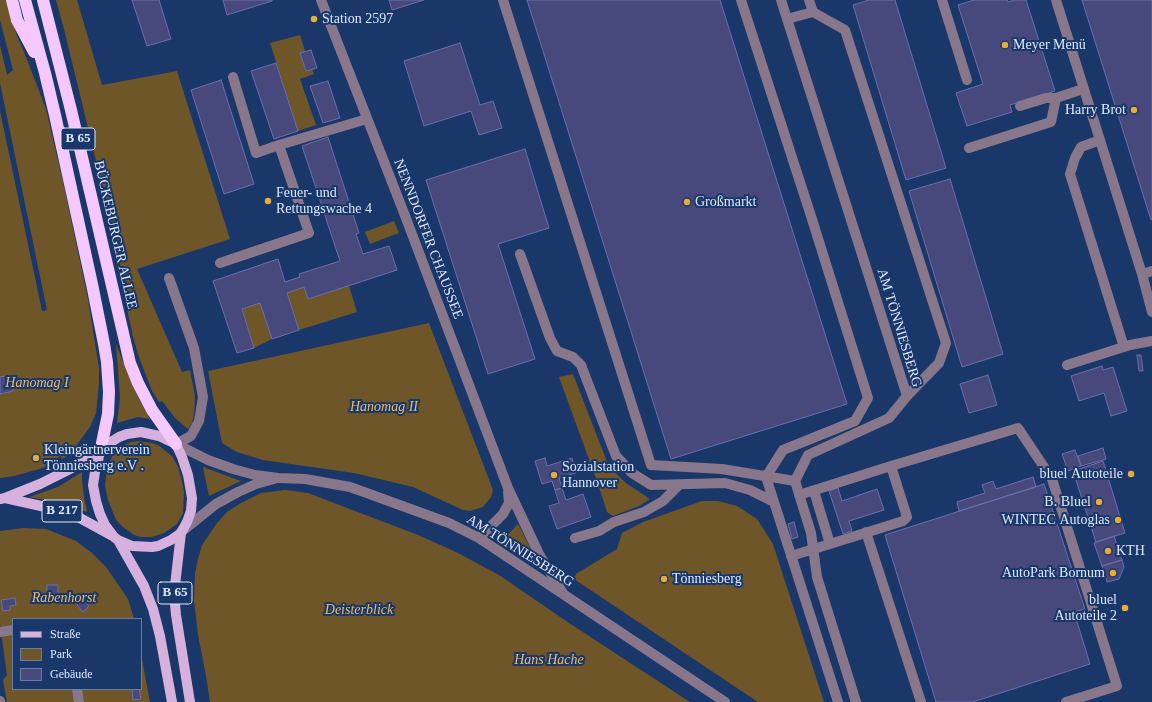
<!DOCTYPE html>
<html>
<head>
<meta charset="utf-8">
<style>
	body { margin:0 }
	#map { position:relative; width:1152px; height:702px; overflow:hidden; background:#1a376a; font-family:Georgia,serif }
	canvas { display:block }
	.legend { position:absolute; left:12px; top:618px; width:130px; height:72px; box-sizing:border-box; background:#1a376a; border:1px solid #687ea4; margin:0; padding:5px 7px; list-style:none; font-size:12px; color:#dde8fb }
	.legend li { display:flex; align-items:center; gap:8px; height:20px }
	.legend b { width:20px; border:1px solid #687ea4 }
</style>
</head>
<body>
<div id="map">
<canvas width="1152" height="702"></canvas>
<ul class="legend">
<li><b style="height:5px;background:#d6b1dd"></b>Straße</li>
<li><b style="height:11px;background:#6e5629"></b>Park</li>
<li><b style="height:11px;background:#47487c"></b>Gebäude</li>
</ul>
</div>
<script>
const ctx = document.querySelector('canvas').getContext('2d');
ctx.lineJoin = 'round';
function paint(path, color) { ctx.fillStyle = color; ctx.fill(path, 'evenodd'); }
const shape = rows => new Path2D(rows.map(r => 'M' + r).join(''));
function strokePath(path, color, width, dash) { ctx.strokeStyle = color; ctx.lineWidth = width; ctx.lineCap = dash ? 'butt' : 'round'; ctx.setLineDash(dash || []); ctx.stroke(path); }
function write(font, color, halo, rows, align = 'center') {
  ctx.font = font + ' Georgia,serif'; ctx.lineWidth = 4; ctx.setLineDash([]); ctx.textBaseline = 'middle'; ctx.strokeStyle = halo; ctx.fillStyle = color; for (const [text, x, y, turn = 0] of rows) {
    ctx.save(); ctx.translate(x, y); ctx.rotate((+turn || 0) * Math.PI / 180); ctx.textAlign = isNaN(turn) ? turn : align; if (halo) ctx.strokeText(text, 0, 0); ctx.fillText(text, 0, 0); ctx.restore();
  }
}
const green = shape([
	[0,0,6,0,17,36,24,52,46,109,63,182,88,299,99,368,99,383,96,413,90,427,73,450,63,459,60,456,53,462,43,468,14,476,0,478,0,111,42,311,47,310,0,83,0,45,7,75,13,70,0,20],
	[56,0,77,0,102,85,177,71,230,239,137,269,182,372,190,370,195,396,194,414,192,423,188,429,176,419,162,401,159,402,152,391,140,360,133,337,97,165,64,29],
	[300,35,305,51,300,54,306,71,312,69,314,74,300,79,316,125,298,131,270,43],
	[394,221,399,233,370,244,365,232],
	[349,286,357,312,299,330,287,293,304,287,308,299],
	[260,303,272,339,254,348,242,309],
	[429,323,493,490,491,497,483,507,470,511,463,510,413,487,354,473,263,460,237,452,222,443,208,371],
	[116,344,137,395,150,419,138,417,117,423,120,398],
	[573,374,609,467,626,483,650,499,639,506,613,516,607,512,599,487,559,377],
	[138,441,152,443,158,445,172,456,178,467,181,477,184,491,183,513,177,524,164,533,152,537,141,537,134,535,123,527,116,520,108,500,105,486,107,468,114,452,124,445,131,442],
	[203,467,241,481,209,496],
	[82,472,82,479,84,498,87,510,86,512,62,503,29,497,58,487],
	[285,490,308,493,418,535,456,552,499,575,569,623,690,702,210,702,206,676,198,635,194,601,195,573,198,559,202,545,217,523,227,512,241,503,261,493],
	[702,501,718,501,737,506,757,519,773,544,824,702,758,702,574,579,576,574,617,549,622,533,643,522],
	[518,524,537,561,504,539],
	[23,528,46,529,76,541,92,553,106,567,128,599,134,619,13,619,13,689,141,689,141,654,150,702,7,702,3,680,7,675,0,624,0,531]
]);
const building = shape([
	[132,0,159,0,171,39,147,46,132,0],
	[223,0,272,0,272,1,227,15,223,0],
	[389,0,424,0,392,10,389,0],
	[527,0,720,0,847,404,671,459,527,0],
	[869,0,895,0,946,168,906,180,853,5,869,0],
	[974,0,1007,0,1008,2,1015,0,1026,0,1055,91,1010,105,1012,112,967,126,956,93,983,84,958,5,974,0],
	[1082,0,1152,0,1152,219,1151,220,1082,0],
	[460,43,480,105,493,101,502,128,479,135,471,111,424,126,404,61,460,43],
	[311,50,317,68,306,71,300,53,311,50],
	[276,63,298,131,274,139,251,71,276,63],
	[221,80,254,184,224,194,191,90,221,80],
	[328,81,340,118,323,123,310,86,328,81],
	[328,137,359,233,356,234,363,254,389,246,397,270,308,299,304,287,287,293,299,330,272,339,260,303,242,309,254,348,237,353,213,281,278,259,285,282,300,277,299,274,340,261,302,146,328,137],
	[525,149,549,228,498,244,535,359,488,374,426,180,525,149],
	[950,179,1003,354,962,367,909,191,950,179],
	[1137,355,1141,355,1143,371,1139,371,1137,355],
	[1102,366,1103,370,1113,367,1127,411,1111,416,1104,393,1079,401,1071,376,1102,366],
	[10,375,13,391,0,394,0,377,10,375],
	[988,375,997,405,969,413,960,384,988,375],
	[1103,448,1106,459,1081,466,1078,456,1103,448],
	[1075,450,1081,466,1068,471,1062,454,1075,450],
	[545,458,547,466,572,458,576,473,559,478,562,488,555,490,552,481,542,484,535,461,545,458],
	[1103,461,1125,533,1096,542,1073,471,1103,461],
	[1033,477,1036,487,959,511,957,502,985,493,982,485,993,481,996,489,1033,477],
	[1044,484,1085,609,1074,612,1090,664,973,702,936,702,885,535,1044,484],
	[562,488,566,500,583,494,591,517,557,529,549,506,559,503,555,490,562,488],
	[838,488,842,501,877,489,884,510,849,521,852,531,843,534,829,491,838,488],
	[794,522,798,537,792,539,788,524,794,522],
	[1114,536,1122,560,1102,566,1094,543,1114,536],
	[1122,560,1124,567,1119,579,1107,582,1102,566,1122,560],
	[47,585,58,585,58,595,47,595,47,585],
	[15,598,16,605,10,606,10,610,3,611,1,600,15,598],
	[83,599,89,606,83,612,77,605,83,599],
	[139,689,141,699,133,700,132,690,139,689]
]);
const minor = shape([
	[321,0,404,213,508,488,539,554,563,593],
	[503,0,651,465,722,469,795,481],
	[741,0,811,216,868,398,855,421,783,450,766,477,838,702],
	[781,0,907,396,889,418,808,455,795,481,811,533,817,577,856,702],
	[809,0,813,12],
	[942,0,967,80],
	[1056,0,1142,274,1152,312],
	[787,19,813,12,845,30,946,343,939,363,907,396],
	[233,77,256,153,279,145],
	[1020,106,1046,98,1056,98,1083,89],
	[1100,140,1081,147,1075,158,1070,174,1124,347],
	[969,148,1051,122,1056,98],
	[520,254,550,338,557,351,573,357,581,365,616,456,632,473,651,485,725,483,750,490,774,502],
	[220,263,309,233,279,145,367,119],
	[1142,274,1152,271],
	[169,278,194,348,203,397,199,421,191,436,176,444],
	[1067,365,1130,345,1152,341],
	[176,444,208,460,233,469,255,475,278,478,305,479,350,487,364,492,449,523,479,538,725,702],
	[891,466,1018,428,1052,479,1117,686,1066,702],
	[799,495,891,466,907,517,903,521,900,522,830,544,814,491],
	[181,532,216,504,238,492,256,484,274,479],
	[866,532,921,702],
	[479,538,503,514,509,503,508,492],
	[575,538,599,531,614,522,644,512,663,501,679,485],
	[791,556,830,544],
	[0,632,13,630],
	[77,689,79,702],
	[0,701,0,702]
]);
const major = shape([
	[5,498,50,508,78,517,111,535],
	[0,499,5,498,40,484,70,469,111,442,119,437,127,434,141,432,159,436,176,444,182,457,188,475,192,498,191,511,187,522,181,533,171,540,158,546,152,547,132,546,118,540,114,537,105,525,100,514,96,501,93,485,95,472,101,448],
	[181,533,174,594,176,615,190,702],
	[118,540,144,586,153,609,160,636,172,702]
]);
const highway = shape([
	[12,0,17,20,34,52],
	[25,0,45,73,55,115,92,284,104,344,107,362,109,392,108,414,101,448],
	[43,0,71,110,130,363,138,383,152,410,176,444]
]);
const markers = [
	[314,19,4,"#e6ac36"],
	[1005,45,4,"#e6ac36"],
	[1134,110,4,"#e6ac36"],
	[268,201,4,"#e6ac36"],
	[687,202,4,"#e6ac36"],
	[36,458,4,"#e6ac36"],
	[1131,474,4,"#e6ac36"],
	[554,475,4,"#e6ac36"],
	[1099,502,4,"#e6ac36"],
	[1118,520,4,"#e6ac36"],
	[1108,551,4,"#e6ac36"],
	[1113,573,4,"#e6ac36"],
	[664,579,4,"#e6ac36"],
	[1125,608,4,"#e6ac36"]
];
const shields = [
	[78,139,34],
	[62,511,40],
	[175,593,34]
];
const shieldNames = [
	["B 65",78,139],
	["B 217",62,511],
	["B 65",175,593]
];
const poiNames = [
	["Station 2597",322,19],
	["Meyer Menü",1013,45],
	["Harry Brot",1126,110,"right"],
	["Feuer- und",276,193],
	["Rettungswache 4",276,209],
	["Großmarkt",695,202],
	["Kleingärtnerverein",44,450],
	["Tönniesberg e.V .",44,466],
	["Sozialstation",562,467],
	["Hannover",562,483],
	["bluel Autoteile",1123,474,"right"],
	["B. Bluel",1091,502,"right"],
	["WINTEC Autoglas",1110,520,"right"],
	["KTH",1116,551],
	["AutoPark Bornum",1105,573,"right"],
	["Tönniesberg",672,579],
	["bluel",1117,600,"right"],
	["Autoteile 2",1117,616,"right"]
];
const streetNames = [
	["BÜCKEBURGER ALLEE",115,235,77],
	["NENNDORFER CHAUSSEE",428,239,69],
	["AM TÖNNIESBERG",899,328,73],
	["AM TÖNNIESBERG",520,551,32]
];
const parkNames = [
	["Hanomag I",37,383],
	["Hanomag II",384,407],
	["Rabenhorst",64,598],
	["Deisterblick",359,610],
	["Hans Hache",549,660]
];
paint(green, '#6e5629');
paint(building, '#47487c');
strokePath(building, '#6b6eab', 1);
strokePath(minor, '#88768b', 10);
strokePath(major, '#d6b1dd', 10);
strokePath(highway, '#f5c8fd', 12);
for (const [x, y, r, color] of markers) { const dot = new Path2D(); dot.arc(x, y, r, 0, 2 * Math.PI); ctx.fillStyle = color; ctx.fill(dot); strokePath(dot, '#1a376a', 1.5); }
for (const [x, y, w] of shields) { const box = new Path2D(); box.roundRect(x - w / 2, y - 11, w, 22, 3); ctx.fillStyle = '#1a376a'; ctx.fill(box); strokePath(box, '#dde8fb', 1); }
write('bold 13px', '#dde8fb', null, shieldNames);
write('14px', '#dde8fb', '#1a376a', poiNames, 'left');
write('14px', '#dde8fb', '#1a376a', streetNames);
write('italic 14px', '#ecbd69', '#1a376a', parkNames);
</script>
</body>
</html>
